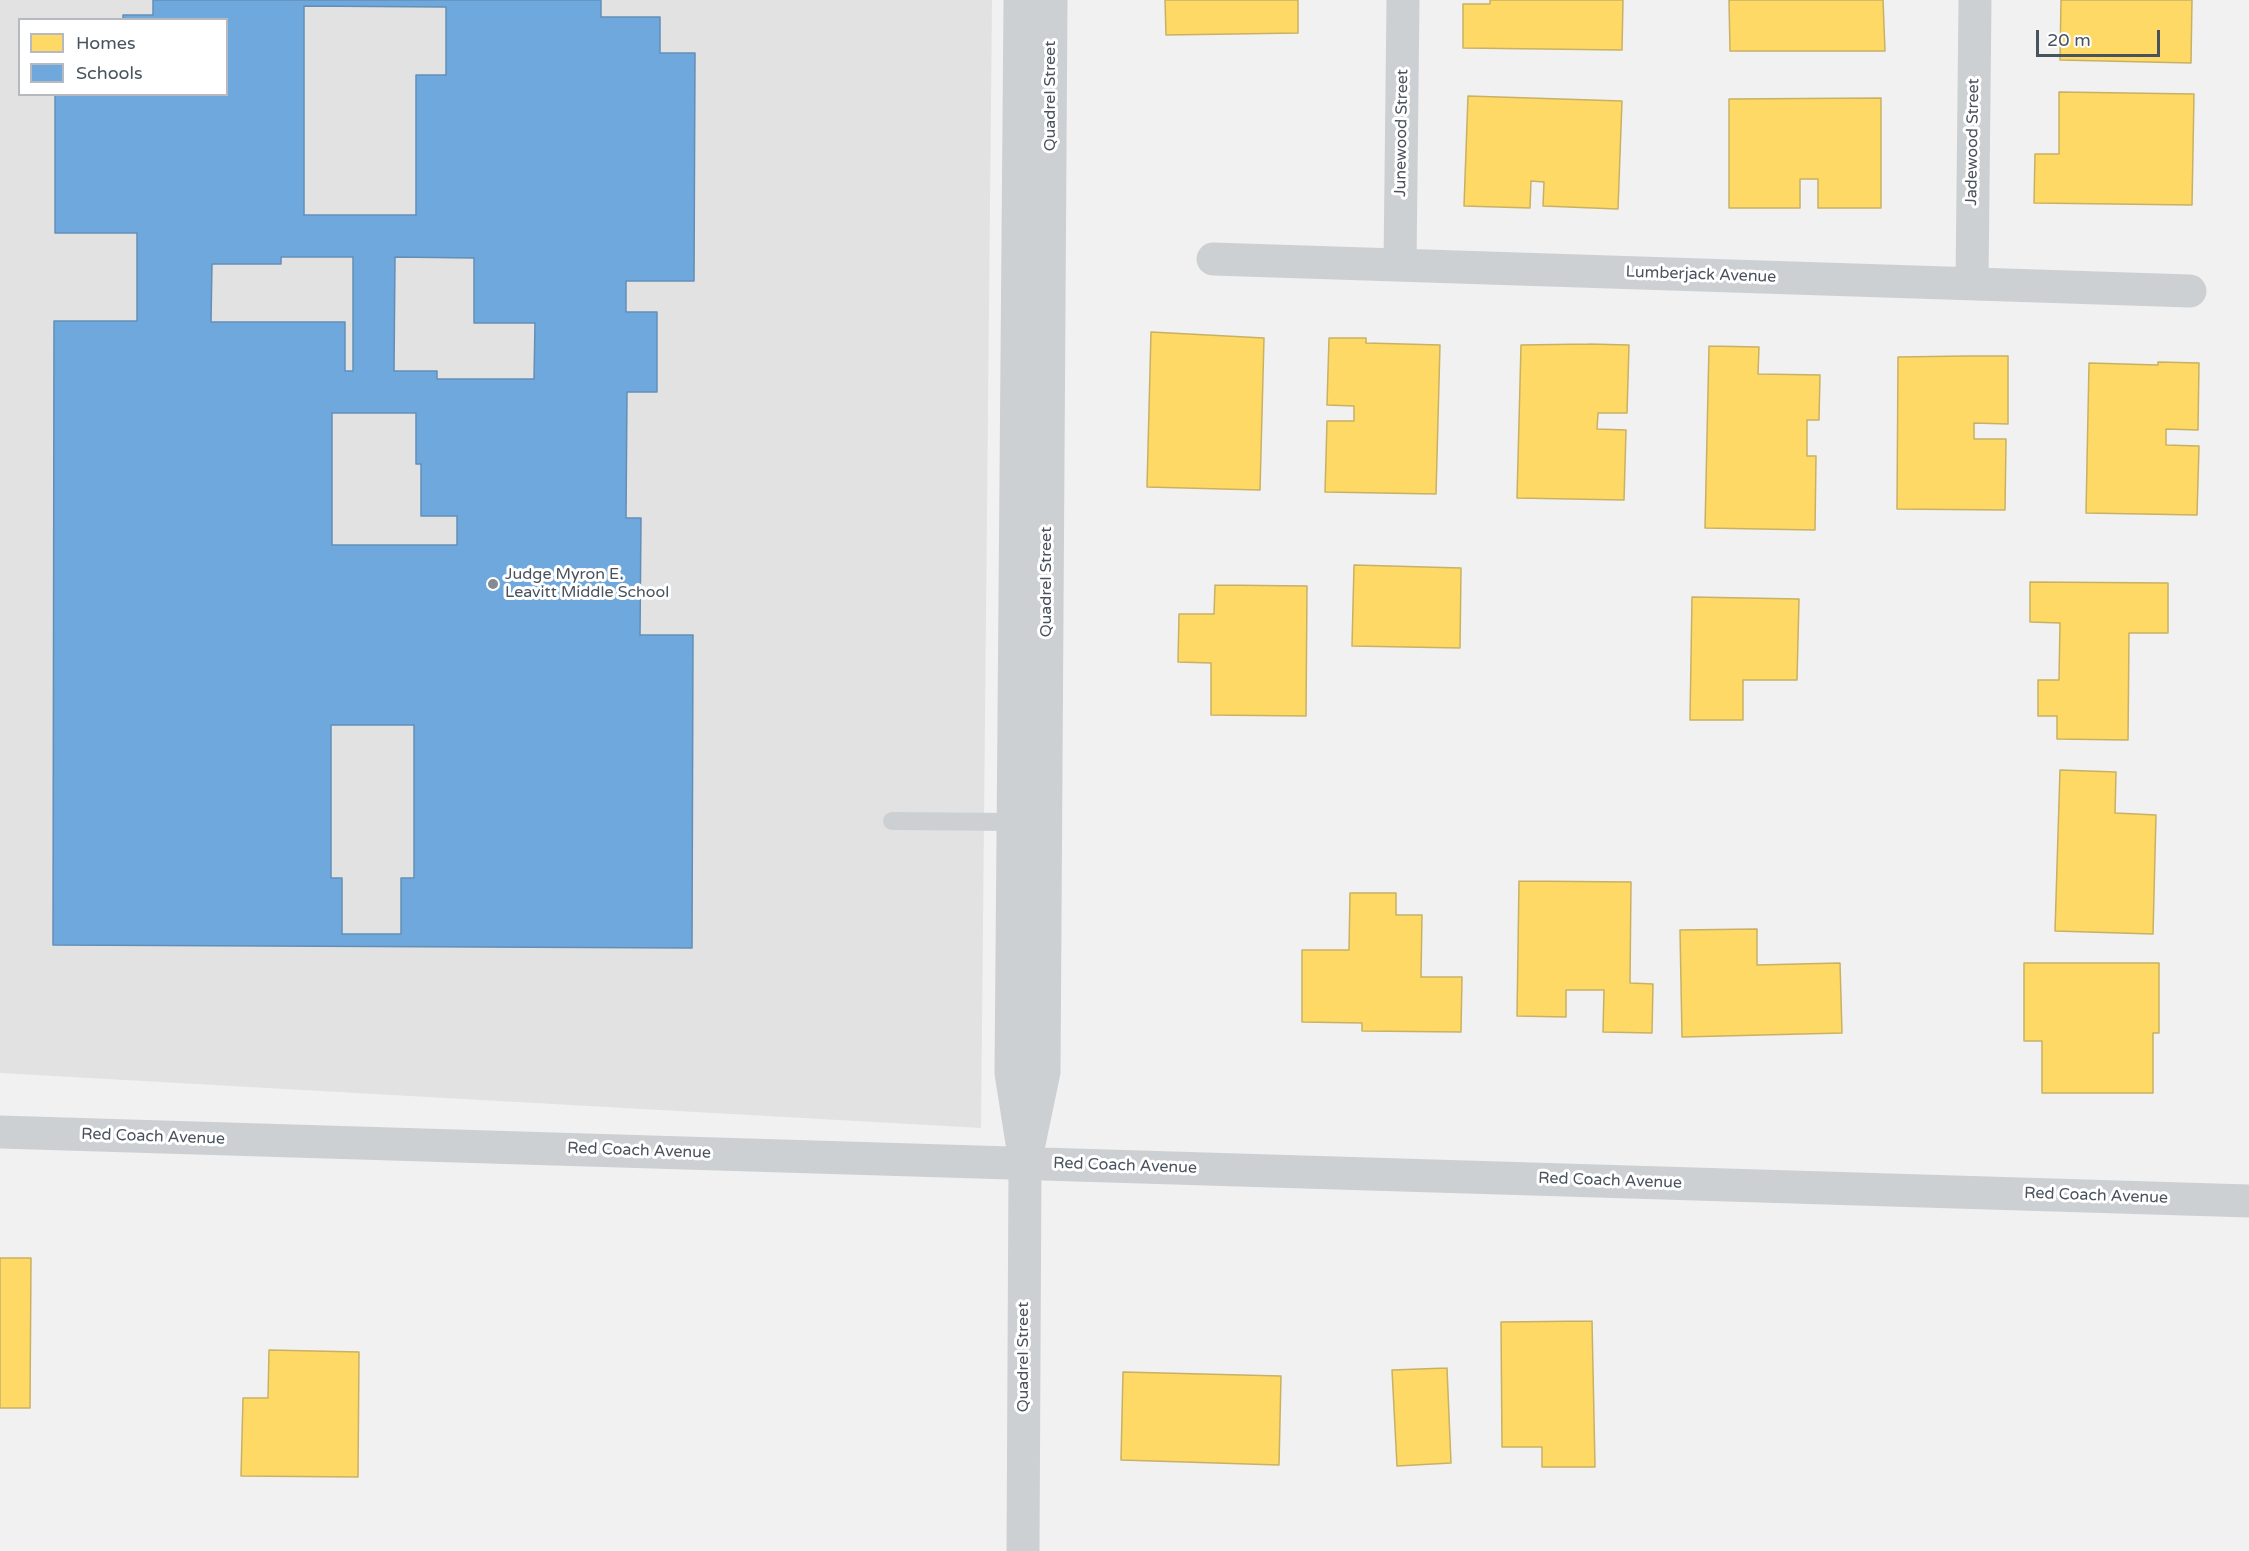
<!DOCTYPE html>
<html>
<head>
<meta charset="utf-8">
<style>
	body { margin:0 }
	#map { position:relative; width:2249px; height:1551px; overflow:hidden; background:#f1f1f1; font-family:"Varela Round",sans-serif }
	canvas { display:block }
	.legend { position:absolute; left:18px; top:18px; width:210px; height:78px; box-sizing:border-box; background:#fff; border:2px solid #b6babf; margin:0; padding:8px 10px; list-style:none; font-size:18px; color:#48535e }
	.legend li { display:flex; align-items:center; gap:12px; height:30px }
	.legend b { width:30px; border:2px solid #b6babf }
	.scale { position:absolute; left:2036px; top:30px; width:124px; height:27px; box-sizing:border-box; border:3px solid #48535e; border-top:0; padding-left:8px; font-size:18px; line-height:21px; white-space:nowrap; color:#48535e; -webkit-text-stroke:4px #fff; paint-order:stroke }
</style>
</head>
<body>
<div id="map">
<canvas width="2249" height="1551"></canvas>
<ul class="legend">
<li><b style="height:16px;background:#ffd966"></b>Homes</li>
<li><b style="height:16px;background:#6fa8dc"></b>Schools</li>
</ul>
<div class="scale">20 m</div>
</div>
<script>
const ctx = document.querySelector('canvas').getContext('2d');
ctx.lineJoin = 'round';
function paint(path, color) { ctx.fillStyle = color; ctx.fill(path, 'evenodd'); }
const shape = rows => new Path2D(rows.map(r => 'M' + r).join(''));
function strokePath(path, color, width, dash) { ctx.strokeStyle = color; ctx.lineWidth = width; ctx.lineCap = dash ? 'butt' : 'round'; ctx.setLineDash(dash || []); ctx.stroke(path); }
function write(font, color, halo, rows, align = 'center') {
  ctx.font = font + ' "Varela Round",sans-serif'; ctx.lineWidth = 6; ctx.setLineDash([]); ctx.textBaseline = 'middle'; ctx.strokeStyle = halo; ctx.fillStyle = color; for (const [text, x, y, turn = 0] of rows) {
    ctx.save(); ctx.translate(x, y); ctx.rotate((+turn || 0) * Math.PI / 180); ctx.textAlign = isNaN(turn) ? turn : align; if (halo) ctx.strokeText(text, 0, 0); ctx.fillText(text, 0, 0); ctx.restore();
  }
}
const education = shape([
	[0,0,992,0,981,1128,0,1073],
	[20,20,226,20,226,94,20,94]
]);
const homes = shape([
	[1165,0,1298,0,1298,33,1166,35,1165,0],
	[1490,0,1623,0,1622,50,1463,48,1463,4,1490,4,1490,0],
	[1729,0,1883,0,1885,51,1730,51,1729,0],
	[2061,0,2192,0,2191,63,2060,60,2061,0],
	[2059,92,2194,94,2192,205,2034,203,2035,154,2059,154,2059,92],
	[1468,96,1622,101,1618,209,1543,206,1544,182,1531,181,1530,208,1464,206,1468,96],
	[1881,98,1881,208,1818,208,1818,179,1800,179,1800,208,1729,208,1729,99,1881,98],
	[1151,332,1264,338,1260,490,1147,487,1151,332],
	[1329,338,1366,338,1366,343,1440,345,1436,494,1325,492,1327,421,1354,421,1354,406,1327,405,1329,338],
	[1589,344,1629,345,1627,413,1598,413,1597,429,1626,430,1624,500,1517,498,1521,345,1589,344],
	[1709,346,1759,347,1758,374,1820,375,1819,420,1807,420,1807,456,1816,456,1815,530,1705,528,1709,346],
	[1967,356,2008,356,2008,424,1974,423,1974,439,2006,439,2005,510,1897,509,1898,357,1967,356],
	[2158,362,2199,363,2198,430,2166,429,2166,445,2199,446,2197,515,2086,513,2089,363,2158,365,2158,362],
	[1354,565,1461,568,1460,648,1352,646,1354,565],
	[2030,582,2168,583,2168,633,2129,633,2128,740,2057,739,2057,716,2038,716,2038,680,2059,680,2060,623,2030,622,2030,582],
	[1215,585,1307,586,1306,716,1211,715,1211,663,1178,662,1179,614,1214,614,1215,585],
	[1692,597,1799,599,1797,680,1743,680,1743,720,1690,720,1692,597],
	[2060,770,2116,772,2115,813,2156,815,2153,934,2055,931,2060,770],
	[1519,881,1631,882,1630,983,1653,984,1652,1033,1603,1032,1604,990,1566,990,1566,1017,1517,1016,1519,881],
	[1350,893,1396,893,1396,915,1422,915,1421,977,1462,977,1461,1032,1362,1031,1362,1023,1302,1022,1302,950,1349,950,1350,893],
	[1757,929,1757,965,1840,963,1842,1033,1682,1037,1680,930,1757,929],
	[2024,963,2159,963,2159,1033,2153,1033,2153,1093,2042,1093,2042,1041,2024,1041,2024,963],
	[0,1258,31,1258,30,1408,0,1408,0,1258],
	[1592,1321,1595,1467,1542,1467,1542,1447,1502,1447,1501,1322,1592,1321],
	[269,1350,359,1352,358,1477,241,1476,243,1398,268,1398,269,1350],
	[1447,1368,1451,1463,1397,1466,1392,1370,1447,1368],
	[1123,1372,1281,1376,1279,1465,1121,1460,1123,1372]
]);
const schools = shape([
	[153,0,601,0,601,17,660,17,660,53,695,53,694,281,626,281,626,312,657,312,657,392,627,392,626,518,641,518,640,635,693,635,692,948,53,945,54,321,137,321,137,233,55,233,55,94,226,94,226,20,123,20,123,15,153,15,153,0],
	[304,6,446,7,446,75,416,75,416,215,304,215,304,6],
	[281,257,353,257,353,371,345,371,345,322,211,322,212,264,281,264,281,257],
	[395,257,474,258,474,323,535,323,534,379,437,379,437,371,394,371,395,257],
	[332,413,416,413,416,464,421,464,421,516,457,516,457,545,332,545,332,413],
	[331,725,414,725,414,878,401,878,401,934,342,934,342,878,331,878,331,725]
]);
const service = shape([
	[892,821,1013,822]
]);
const minor = shape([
	[1213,259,2190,291],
	[1400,265,1403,0],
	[1972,284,1975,0],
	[1023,1551,1025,1163]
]);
const tertiary = shape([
	[1020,0,1011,1073,1022,1143],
	[0,1132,2249,1201],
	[1025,1163,1044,1072,1051,0]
]);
const markers = [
	[493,584,6,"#838a91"]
];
const streetNames = [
	["Quadrel Street",1051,96,-90],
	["Junewood Street",1402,133,-89],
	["Jadewood Street",1973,142,-89],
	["Lumberjack Avenue",1701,275,2],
	["Quadrel Street",1047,582,-90],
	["Red Coach Avenue",153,1137,2],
	["Red Coach Avenue",639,1151,2],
	["Red Coach Avenue",1125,1166,2],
	["Red Coach Avenue",1610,1181,2],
	["Red Coach Avenue",2096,1196,2],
	["Quadrel Street",1024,1357,-90]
];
const poiNames = [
	["Judge Myron E.",505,575],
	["Leavitt Middle School",505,593]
];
paint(education, '#e3e2e3');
paint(homes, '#ffd966');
strokePath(homes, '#c8b164', 1.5);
paint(schools, '#6fa8dc');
strokePath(schools, '#638eb6', 1.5);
strokePath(service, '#cdd0d2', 18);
strokePath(minor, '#cdd0d2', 33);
strokePath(tertiary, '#cdd0d2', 33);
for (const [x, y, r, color] of markers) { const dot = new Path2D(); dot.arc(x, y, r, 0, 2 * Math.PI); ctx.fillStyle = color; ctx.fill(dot); strokePath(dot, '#fff', 2); }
write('16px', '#48535e', '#fff', streetNames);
write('16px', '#48535e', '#fff', poiNames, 'left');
</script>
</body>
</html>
